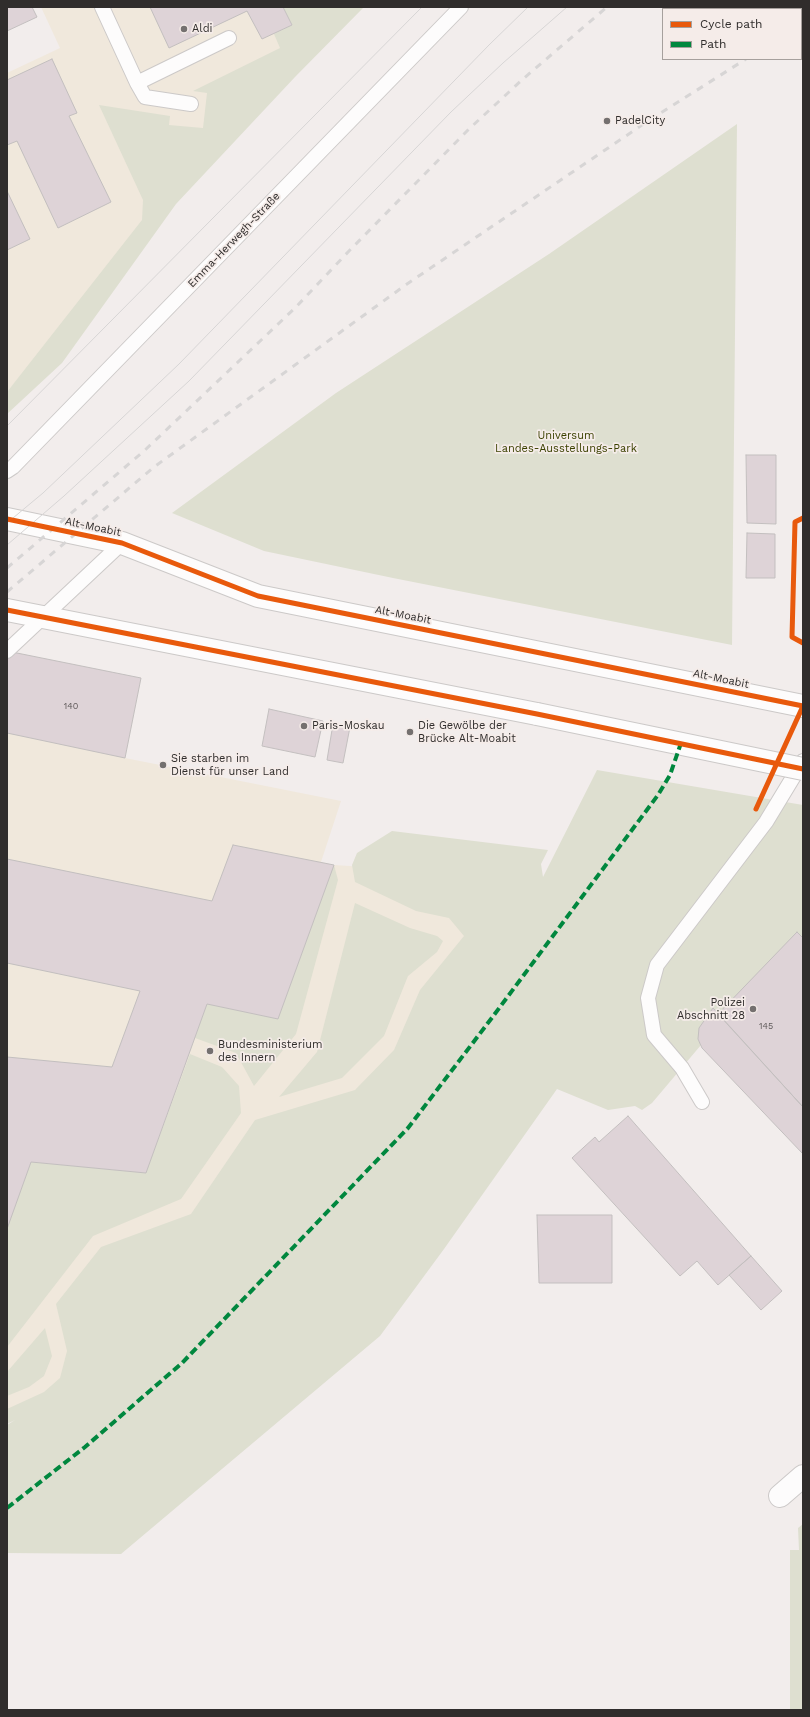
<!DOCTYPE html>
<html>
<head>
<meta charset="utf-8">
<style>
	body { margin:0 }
	#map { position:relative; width:810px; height:1717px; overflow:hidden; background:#f2edec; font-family:"Work Sans",sans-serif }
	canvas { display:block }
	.frame { position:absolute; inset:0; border:8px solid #302d2c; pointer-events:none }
	.legend { position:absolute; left:662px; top:8px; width:140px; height:52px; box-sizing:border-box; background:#f5ece9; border:1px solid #a6a09d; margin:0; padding:5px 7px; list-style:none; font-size:12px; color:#302d2c }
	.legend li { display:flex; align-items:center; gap:8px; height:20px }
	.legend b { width:20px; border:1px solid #a6a09d }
</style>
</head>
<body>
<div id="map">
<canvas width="810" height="1717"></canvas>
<div class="frame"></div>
<ul class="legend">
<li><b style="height:5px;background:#e8590c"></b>Cycle path</li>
<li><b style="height:5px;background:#00873e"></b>Path</li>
</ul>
</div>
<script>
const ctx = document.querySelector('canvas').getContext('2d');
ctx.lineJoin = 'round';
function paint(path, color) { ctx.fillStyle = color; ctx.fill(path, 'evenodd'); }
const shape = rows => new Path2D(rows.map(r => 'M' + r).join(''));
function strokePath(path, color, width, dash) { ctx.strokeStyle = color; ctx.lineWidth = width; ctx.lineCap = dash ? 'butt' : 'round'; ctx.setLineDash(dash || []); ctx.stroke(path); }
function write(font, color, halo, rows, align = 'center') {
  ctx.font = font + ' "Work Sans",sans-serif'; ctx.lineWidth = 3.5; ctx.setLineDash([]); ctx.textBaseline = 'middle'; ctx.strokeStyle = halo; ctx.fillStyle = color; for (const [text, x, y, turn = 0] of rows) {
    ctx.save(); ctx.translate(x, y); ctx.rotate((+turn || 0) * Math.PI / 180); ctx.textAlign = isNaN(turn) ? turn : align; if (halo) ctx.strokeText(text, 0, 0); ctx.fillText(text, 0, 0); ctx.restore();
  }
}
const commercial = shape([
	[41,7,281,7,301,49,7,392,7,73,60,48],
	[7,651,141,678,125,758,341,801,321,862,334,865,542,878,469,983,125,1350,7,1424]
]);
const green = shape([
	[283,7,364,7,295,77,176,204,62,363,7,414,7,392,142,220,143,200,99,105,170,116,169,125,203,128,207,93,193,91,280,48,274,34,292,25],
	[737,124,732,645,393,578,264,551,172,513,336,393,549,254],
	[597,770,803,805,803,938,718,1014,713,1009,698,1039,701,1045,652,1103,642,1110,635,1106,608,1110,557,1089,444,1249,380,1336,121,1554,7,1553,7,1425,15,1420,7,1424,7,1409,44,1392,60,1378,67,1351,56,1304,101,1247,191,1214,255,1120,355,1090,394,1050,420,990,464,936,449,918,416,911,355,882,352,865,357,853,392,831,548,850,541,864,543,877],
	[334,865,338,880,296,1034,254,1086,236,1053,195,1038,207,1004,278,1019],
	[355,903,410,928,437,936,443,941,437,952,408,976,384,1036,342,1078,279,1097,317,1052],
	[190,1054,222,1067,239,1086,241,1113,181,1199,93,1236,7,1347,7,1229,31,1162,146,1173],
	[45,1328,52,1356,44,1376,29,1387,7,1396,7,1372],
	[803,1524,803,1710,790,1710,790,1550,799,1550,798,1528]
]);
const building = shape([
	[7,7,32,7,37,17,7,31,7,7],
	[150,7,283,7,292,25,262,39,247,11,169,48,150,7],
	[52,59,77,113,69,116,111,202,58,228,17,141,7,145,7,80,52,59],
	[7,191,30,239,7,250,7,191],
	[746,455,776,455,776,524,747,523,746,455],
	[747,533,775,534,775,578,746,578,747,533],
	[7,651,141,678,125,758,7,733,7,651],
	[269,709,323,721,315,757,262,746,269,709],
	[333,724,350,727,343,763,327,760,333,724],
	[233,845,334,865,278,1019,207,1004,146,1173,31,1162,7,1229,7,1057,112,1067,140,991,7,963,7,859,212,901,233,845],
	[797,932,803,938,803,1107,718,1014,797,932],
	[713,1008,803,1107,803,1154,702,1048,698,1039,699,1028,713,1008],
	[628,1116,751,1256,718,1285,697,1261,680,1276,572,1158,595,1137,599,1142,628,1116],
	[537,1215,612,1215,612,1283,539,1283,537,1215],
	[751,1256,782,1291,761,1310,729,1275,751,1256]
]);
const lane = shape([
	[102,7,137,83,229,38],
	[137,83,145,97,191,104],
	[7,471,13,467,461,7],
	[7,651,122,543],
	[702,1102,682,1068,654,1035,648,998,657,965,766,822,803,761]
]);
const street = shape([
	[780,1496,803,1476]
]);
const secondary = shape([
	[7,519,122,543,258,596,803,706],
	[7,610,537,714]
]);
const tram = shape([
	[7,426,422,7],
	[7,523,43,493,179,364,489,45,528,7],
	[7,545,64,496,189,381,451,112,503,63,567,7]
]);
const rail = shape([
	[801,25,803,24],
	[7,568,144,451,295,308,349,251,469,129,523,79,607,7],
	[7,592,154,467,407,284,645,123,746,59]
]);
const secondaryBridge = shape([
	[537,714,803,769]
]);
const quiet = shape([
	[7,1508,85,1447,182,1363,408,1128,491,1019,658,795,670,775,681,743]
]);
const cycleway = shape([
	[803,518,795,522,792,637,803,643],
	[7,519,122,543,258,596,803,706],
	[7,610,537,714,803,769],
	[756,809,803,706]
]);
const markers = [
	[184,29,4,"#74706f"],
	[607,121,4,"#74706f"],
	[304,726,4,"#74706f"],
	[410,732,4,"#74706f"],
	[163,765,4,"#74706f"],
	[753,1009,4,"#74706f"],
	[210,1051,4,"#74706f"]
];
const numberNames = [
	["140",71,706],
	["145",766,1026]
];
const poiNames = [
	["Aldi",192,29],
	["PadelCity",615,121],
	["Paris-Moskau",312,726],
	["Die Gewölbe der",418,726],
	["Brücke Alt-Moabit",418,739],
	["Sie starben im",171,759],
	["Dienst für unser Land",171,772],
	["Polizei",745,1003,"right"],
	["Abschnitt 28",745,1016,"right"],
	["Bundesministerium",218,1045],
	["des Innern",218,1058]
];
const streetNames = [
	["Emma-Herwegh-Straße",234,240,-46],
	["Alt-Moabit",93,527,12],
	["Alt-Moabit",403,615,11],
	["Alt-Moabit",721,679,12]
];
const parkNames = [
	["Universum",566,436],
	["Landes-Ausstellungs-Park",566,449]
];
paint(commercial, '#f0e8dc');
paint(green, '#dedfd0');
paint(building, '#ded3d7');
strokePath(building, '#c3bfbf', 1);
strokePath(lane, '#ccc9c8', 16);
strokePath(street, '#ccc9c8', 24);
strokePath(secondary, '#ccc9c8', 24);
strokePath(lane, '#fdfcfc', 14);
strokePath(street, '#fdfcfc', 22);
strokePath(secondary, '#fdfcfc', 22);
strokePath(tram, '#d7d5d5', 1);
strokePath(rail, '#d7d5d5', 3, [7, 7]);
strokePath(secondaryBridge, '#ccc9c8', 24, []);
strokePath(secondaryBridge, '#fdfcfc', 22);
strokePath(quiet, '#00873e', 4, [8, 4]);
strokePath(cycleway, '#e8590c', 5);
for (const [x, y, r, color] of markers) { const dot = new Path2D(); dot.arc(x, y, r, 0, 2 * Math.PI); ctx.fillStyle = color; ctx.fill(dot); strokePath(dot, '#f5ece9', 1.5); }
write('9px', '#5d5858', null, numberNames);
write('11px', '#302d2c', '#f5ece9', poiNames, 'left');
write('11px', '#302d2c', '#f5ece9', streetNames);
write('11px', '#3b4100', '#f5ece9', parkNames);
</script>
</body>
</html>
